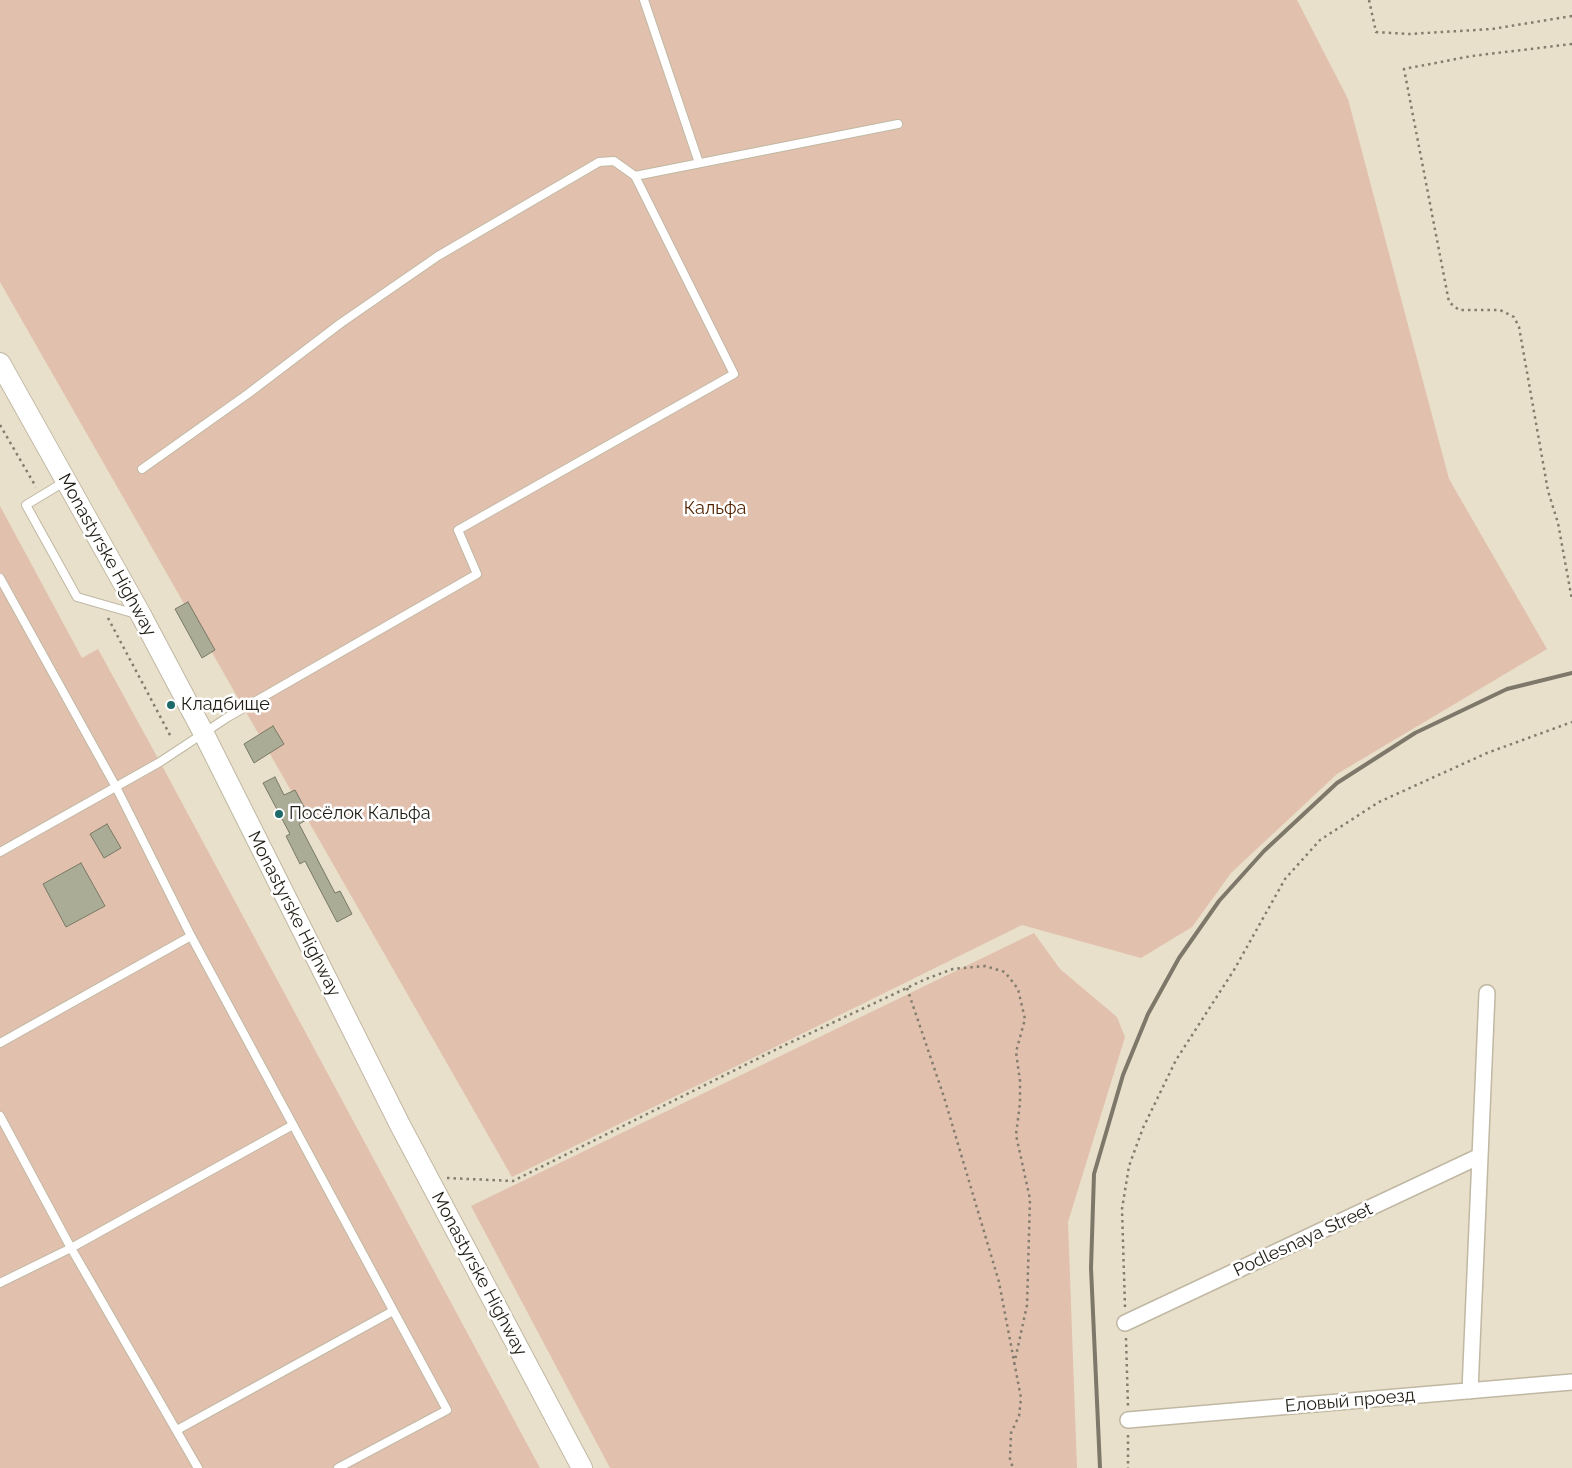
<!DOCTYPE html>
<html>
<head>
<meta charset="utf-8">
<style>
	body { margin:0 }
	canvas { display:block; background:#e8e0ca }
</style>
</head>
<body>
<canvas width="1572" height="1468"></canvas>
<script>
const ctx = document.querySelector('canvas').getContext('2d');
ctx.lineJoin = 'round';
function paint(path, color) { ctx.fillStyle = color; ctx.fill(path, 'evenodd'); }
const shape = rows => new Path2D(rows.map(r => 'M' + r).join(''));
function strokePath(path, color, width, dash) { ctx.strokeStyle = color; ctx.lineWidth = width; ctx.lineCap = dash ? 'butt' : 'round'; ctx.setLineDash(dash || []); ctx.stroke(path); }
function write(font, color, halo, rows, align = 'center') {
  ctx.font = font + ' Raleway,sans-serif'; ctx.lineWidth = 5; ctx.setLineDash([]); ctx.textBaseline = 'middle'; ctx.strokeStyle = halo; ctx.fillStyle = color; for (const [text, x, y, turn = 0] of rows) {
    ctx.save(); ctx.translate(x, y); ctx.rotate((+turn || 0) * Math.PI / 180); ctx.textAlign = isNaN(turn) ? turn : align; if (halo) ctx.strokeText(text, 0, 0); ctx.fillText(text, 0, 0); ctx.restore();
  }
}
const green = shape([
	[0,0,1297,0,1348,99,1449,479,1547,649,1337,774,1231,873,1192,927,1141,958,1022,925,512,1177,0,282],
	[0,506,82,658,98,649,160,762,540,1468,0,1468],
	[1034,933,1060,969,1117,1017,1125,1037,1068,1222,1077,1468,610,1468,471,1206]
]);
const building = shape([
	[188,602,215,650,202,658,175,609,188,602],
	[273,726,284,744,254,763,244,744,273,726],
	[275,777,284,795,295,790,310,818,299,824,335,893,340,891,352,914,337,922,305,861,300,864,286,836,290,834,263,783,275,777],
	[107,824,121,848,104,858,90,834,107,824],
	[81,863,105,906,66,927,43,884,81,863]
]);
const path = shape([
	[1369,0,1376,32,1409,34,1492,29,1572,16],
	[1572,44,1472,56,1404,69,1449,302,1459,310,1500,310,1514,317,1519,327,1548,491,1558,523,1572,600],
	[0,425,36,487],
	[108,618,171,737],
	[907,988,944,1097,999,1282,1021,1398,1019,1416,1011,1433,1010,1459,1013,1468],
	[447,1178,513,1181,785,1045,926,979,953,969,985,966,1005,972,1018,989,1025,1019,1016,1052,1020,1081,1020,1103,1016,1135,1030,1199,1027,1305,1014,1365],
	[1125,1307,1122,1209,1129,1166,1143,1128,1176,1060,1234,970,1285,879,1320,840,1379,802,1487,753,1572,722],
	[1126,1338,1128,1407],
	[1128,1435,1128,1468]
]);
const service = shape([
	[644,0,699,163],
	[142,469,249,393,341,323,438,256,599,162,614,161,635,176],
	[64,482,26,505,77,597,136,614],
	[0,578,116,787,191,936,0,1043],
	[0,852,160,762,228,717,477,574,458,530,734,374,635,176,898,124],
	[191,936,447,1410,338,1468],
	[0,1116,71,1248,198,1468],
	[0,1283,71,1248,293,1125],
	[177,1430,393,1311]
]);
const minor = shape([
	[1125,1323,1480,1156],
	[1470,1391,1487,993],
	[1128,1420,1572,1382]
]);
const secondary = shape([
	[0,363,141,615,203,732,400,1125,582,1468]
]);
const rail = shape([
	[1100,1468,1091,1268,1094,1174,1123,1075,1148,1014,1179,958,1219,901,1264,851,1337,783,1415,733,1507,689,1572,673]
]);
const markers = [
	[171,705,5,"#1d6a68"],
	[279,814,5,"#1d6a68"]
];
const parkNames = [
	["Кальфа",715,509]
];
const streetNames = [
	["Monastyrske Highway",107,555,61],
	["Monastyrske Highway",294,914,63],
	["Podlesnaya Street",1303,1240,-25],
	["Monastyrske Highway",479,1274,62],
	["Еловый проезд",1350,1401,-5]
];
const poiNames = [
	["Кладбище",181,705],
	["Посёлок Кальфа",289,814]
];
paint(green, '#e2c0ae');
paint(building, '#aaac96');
strokePath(building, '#777965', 1);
strokePath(service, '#c0b8a3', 10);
strokePath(minor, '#c0b8a3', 18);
strokePath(secondary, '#c0b8a3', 22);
strokePath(path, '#837d6e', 2.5, [2.5, 4]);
strokePath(service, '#fff', 8);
strokePath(minor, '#fff', 15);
strokePath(secondary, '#fff', 20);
strokePath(rail, '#7e786a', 4);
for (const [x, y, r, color] of markers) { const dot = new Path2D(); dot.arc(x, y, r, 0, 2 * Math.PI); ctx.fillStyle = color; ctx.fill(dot); strokePath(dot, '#fff', 2); }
write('18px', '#532200', '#fff', parkNames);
write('18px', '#201d15', '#fff', streetNames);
write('18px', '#201d15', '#fff', poiNames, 'left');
</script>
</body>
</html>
